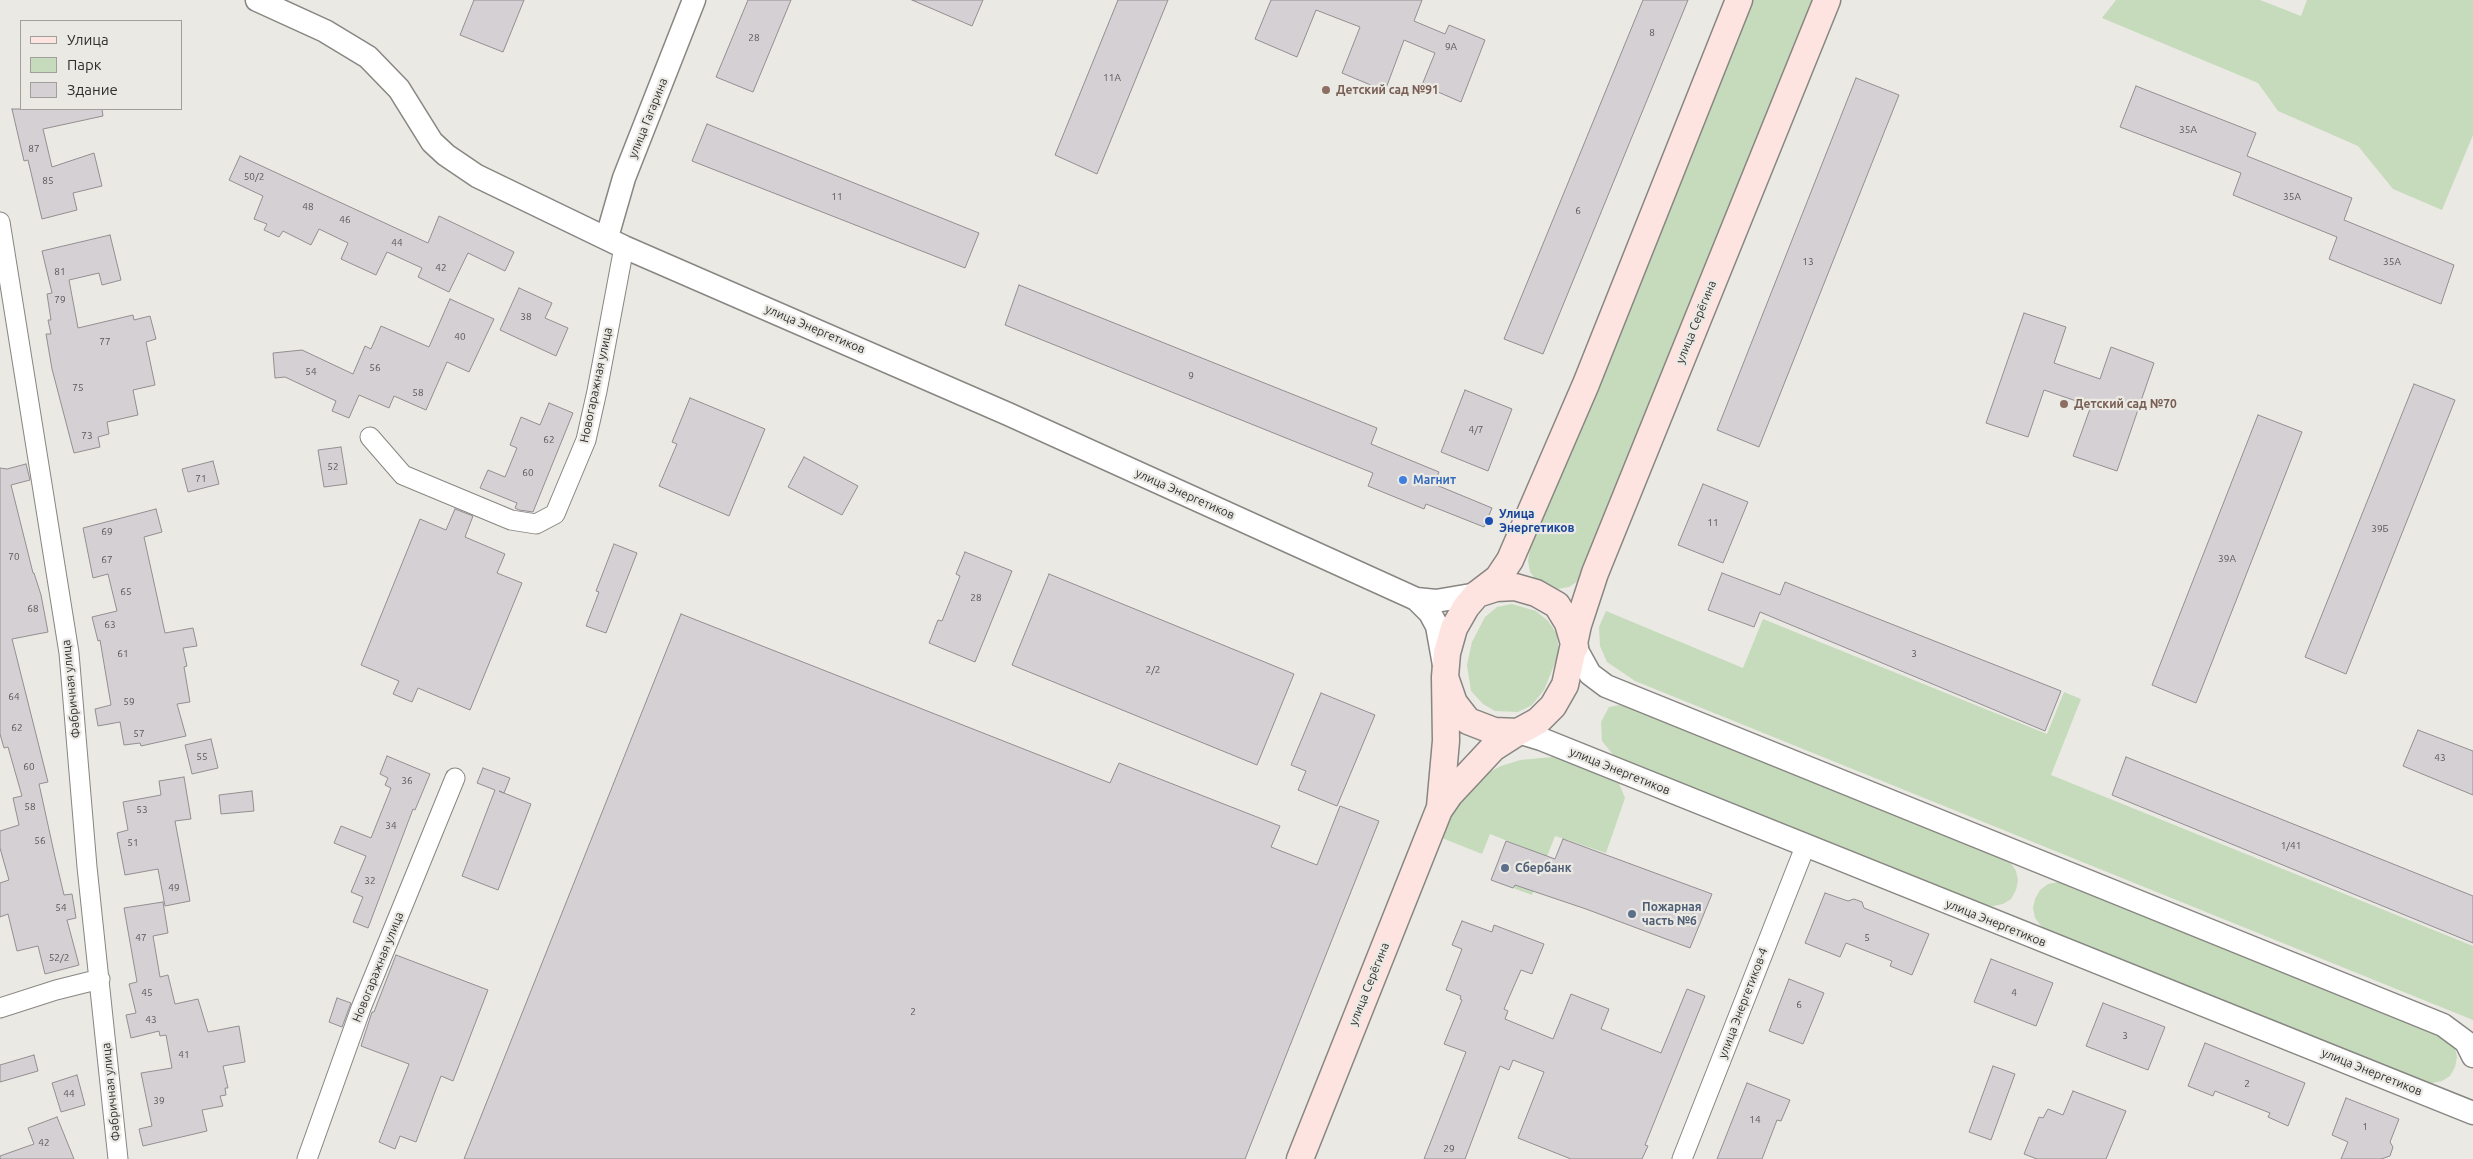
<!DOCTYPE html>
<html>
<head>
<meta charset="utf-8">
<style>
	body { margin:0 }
	#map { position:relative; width:2473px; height:1159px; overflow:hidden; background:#ebe9e4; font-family:Ubuntu,sans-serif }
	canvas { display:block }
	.legend { position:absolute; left:20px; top:20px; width:162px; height:90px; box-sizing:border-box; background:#ebe9e4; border:1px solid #a09f9b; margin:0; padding:6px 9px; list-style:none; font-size:15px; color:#302f2e }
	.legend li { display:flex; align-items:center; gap:10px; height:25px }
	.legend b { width:25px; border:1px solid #a09f9b }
</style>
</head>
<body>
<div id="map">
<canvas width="2473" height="1159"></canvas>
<ul class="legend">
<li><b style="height:6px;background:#fde4e0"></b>Улица</li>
<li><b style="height:14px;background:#c5dbbb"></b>Парк</li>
<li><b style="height:14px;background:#d4d0d3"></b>Здание</li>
</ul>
</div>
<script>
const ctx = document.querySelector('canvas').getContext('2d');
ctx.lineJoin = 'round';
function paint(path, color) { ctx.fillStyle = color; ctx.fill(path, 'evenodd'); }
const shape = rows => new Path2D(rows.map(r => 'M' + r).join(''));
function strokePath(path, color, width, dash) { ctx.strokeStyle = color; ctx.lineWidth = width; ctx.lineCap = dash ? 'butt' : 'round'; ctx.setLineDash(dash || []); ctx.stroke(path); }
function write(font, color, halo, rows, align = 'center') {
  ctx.font = font + ' Ubuntu,sans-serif'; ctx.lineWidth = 4.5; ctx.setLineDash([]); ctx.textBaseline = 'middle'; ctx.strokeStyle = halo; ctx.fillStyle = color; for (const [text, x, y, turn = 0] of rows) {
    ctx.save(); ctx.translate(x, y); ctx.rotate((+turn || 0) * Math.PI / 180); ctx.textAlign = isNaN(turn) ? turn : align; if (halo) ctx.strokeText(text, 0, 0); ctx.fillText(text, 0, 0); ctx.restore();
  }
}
const green = shape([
	[1750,0,1812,0,1584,571,1578,581,1569,587,1557,589,1546,587,1537,581,1530,572,1528,561,1530,549],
	[2116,0,2260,0,2301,16,2307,0,2473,0,2473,135,2442,210,2393,189,2358,146,2278,111,2258,83,2102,18],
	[1512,604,1536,611,1548,621,1557,634,1559,653,1544,690,1532,705,1518,712,1495,711,1483,704,1471,691,1467,665,1472,642,1485,617,1497,607],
	[1606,611,1743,668,1763,619,2047,734,2064,692,2081,699,2051,775,2473,946,2473,1020,1635,681,1607,662,1600,646,1599,627],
	[1619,705,1629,707,2002,857,2010,862,2016,871,2018,880,2016,890,2011,899,2003,904,1993,906,1983,905,1614,756,1602,741,1601,722,1609,707],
	[1552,757,1569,759,1618,781,1625,798,1606,853,1555,836,1532,895,1513,888,1528,849,1490,834,1482,854,1442,838,1451,814,1460,800,1484,775,1501,766,1520,760],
	[2058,882,2068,884,2441,1034,2455,1048,2457,1057,2455,1067,2450,1076,2442,1081,2432,1083,2422,1082,2049,932,2041,926,2035,918,2033,908,2035,899,2040,890,2048,884]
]);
const building = shape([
	[474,0,524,0,503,52,460,35,474,0],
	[748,0,791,0,753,92,716,77,748,0],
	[912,0,983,0,972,26,912,0],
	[1118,0,1168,0,1097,174,1055,155,1118,0],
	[1271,0,1422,0,1414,21,1445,34,1449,25,1485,40,1461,102,1422,85,1435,53,1404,40,1385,91,1342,73,1360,27,1316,10,1297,57,1255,39,1271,0],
	[1643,0,1688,0,1543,354,1504,339,1643,0],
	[1856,78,1899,95,1759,447,1717,430,1856,78],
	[2136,86,2256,133,2247,156,2352,198,2344,220,2454,265,2441,304,2329,259,2337,237,2233,195,2241,173,2120,127,2136,86],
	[12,109,102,109,103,116,43,129,52,167,94,153,102,186,73,193,77,210,42,219,28,160,24,161,12,109],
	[707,124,979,233,965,268,692,161,707,124],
	[240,156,428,243,439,216,514,252,505,271,468,253,449,292,418,277,422,268,387,252,376,275,341,259,348,243,319,229,311,245,283,231,279,237,264,230,267,224,254,219,263,196,229,180,240,156],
	[110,235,121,280,102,285,99,273,69,280,78,328,133,315,134,320,150,316,156,339,146,342,155,385,133,390,138,415,107,422,109,434,98,437,100,447,74,453,52,369,46,334,51,334,48,320,51,320,47,294,52,293,42,251,110,235],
	[1019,285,1377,428,1371,444,1439,472,1434,484,1492,508,1484,527,1426,504,1424,509,1368,486,1373,473,1005,325,1019,285],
	[519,288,552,303,545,318,568,328,556,356,500,330,519,288],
	[450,299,494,319,469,372,447,362,426,410,394,396,389,408,359,395,349,418,332,411,336,401,285,377,275,378,273,353,302,350,353,374,365,346,371,349,381,326,429,347,450,299],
	[2024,313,2066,327,2054,363,2100,379,2111,347,2154,363,2117,471,2073,456,2091,406,2044,390,2028,437,1986,423,2024,313],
	[2414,384,2455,400,2346,674,2305,657,2414,384],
	[1465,390,1512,409,1488,471,1441,452,1465,390],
	[690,398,765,429,729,516,659,486,677,444,672,442,690,398],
	[549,403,573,413,533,512,519,510,515,508,517,503,480,488,488,470,505,477,517,448,510,445,521,417,540,425,549,403],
	[2258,415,2302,432,2196,703,2152,685,2258,415],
	[341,447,347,484,324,487,318,450,341,447],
	[804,457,858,486,842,515,788,487,804,457],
	[213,461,219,484,188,492,182,469,213,461],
	[26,464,30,480,11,485,33,573,34,573,41,595,48,632,12,639,48,782,39,784,55,857,64,895,72,894,76,918,67,920,79,965,45,974,38,946,17,951,8,914,0,917,0,883,9,880,0,848,0,831,19,825,13,798,22,796,8,747,4,748,0,734,0,468,7,469,26,464],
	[1703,484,1748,502,1723,563,1678,545,1703,484],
	[156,509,162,532,144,537,165,633,193,628,197,646,183,648,187,666,184,667,190,702,177,704,186,736,141,746,140,743,124,745,120,722,98,726,95,709,111,705,100,640,98,641,92,617,117,611,108,574,93,578,83,528,156,509],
	[455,509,473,516,465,537,505,554,497,573,522,583,470,710,418,688,412,702,393,694,399,681,361,665,420,519,446,530,455,509],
	[614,544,637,553,606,633,586,626,599,592,596,591,614,544],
	[965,552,1012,571,975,662,929,643,938,620,942,621,960,576,956,574,965,552],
	[1722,573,1780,595,1785,582,2061,691,2045,731,1760,612,1754,627,1708,610,1722,573],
	[1049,574,1294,674,1257,765,1012,665,1049,574],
	[681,614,1110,783,1119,763,1280,826,1271,847,1317,865,1340,806,1379,821,1245,1159,464,1159,681,614],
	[1321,693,1375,715,1337,806,1298,790,1306,771,1291,765,1321,693],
	[2418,730,2473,751,2473,795,2403,766,2418,730],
	[211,739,218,768,192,774,185,745,211,739],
	[387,756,430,774,415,810,413,809,368,928,353,922,363,897,351,892,366,856,334,843,341,826,371,838,391,788,385,785,388,778,380,774,387,756],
	[2126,757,2473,896,2473,943,2112,795,2126,757],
	[483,768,510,778,504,793,499,791,531,804,498,890,462,876,495,790,477,783,483,768],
	[184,777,191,819,175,821,190,901,165,906,158,869,125,875,117,833,128,830,123,802,161,795,159,781,184,777],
	[252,791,254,811,221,814,219,795,252,791],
	[1563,839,1712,894,1690,948,1586,909,1515,885,1513,888,1491,880,1506,841,1555,859,1563,839],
	[1825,893,1848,901,1854,899,1862,902,1864,908,1929,934,1912,975,1890,966,1892,961,1846,943,1840,957,1805,943,1825,893],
	[163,902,168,933,153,936,160,977,168,975,175,1004,198,999,208,1032,239,1026,245,1062,223,1066,228,1088,225,1088,226,1095,220,1096,223,1106,202,1110,207,1131,143,1146,139,1129,152,1126,141,1073,172,1068,166,1035,160,1036,159,1031,131,1038,126,1015,136,1013,129,984,137,982,124,908,163,902],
	[1462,921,1492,932,1494,925,1544,944,1532,974,1521,970,1504,1009,1508,1011,1505,1019,1553,1039,1571,994,1609,1009,1601,1029,1661,1053,1687,989,1705,996,1645,1145,1648,1146,1642,1159,1571,1159,1518,1138,1544,1072,1513,1060,1509,1070,1500,1066,1465,1159,1424,1159,1466,1052,1444,1044,1462,1000,1460,999,1461,996,1446,990,1462,949,1452,945,1462,921],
	[396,955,488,990,453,1081,441,1076,416,1142,400,1136,395,1149,379,1142,409,1064,361,1046,372,1012,374,1012,396,955],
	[1991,959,2053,983,2036,1026,1974,1002,1991,959],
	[1789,979,1824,993,1803,1044,1769,1031,1789,979],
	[337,998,351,1003,342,1027,329,1022,337,998],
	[2103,1003,2165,1027,2148,1070,2086,1046,2103,1003],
	[2205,1043,2305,1083,2288,1126,2268,1117,2270,1113,2215,1091,2213,1096,2188,1086,2205,1043],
	[34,1055,38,1071,0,1082,0,1065,34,1055],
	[1993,1066,2015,1074,1991,1140,1969,1132,1993,1066],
	[77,1075,85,1105,61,1112,52,1083,77,1075],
	[1747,1083,1790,1100,1781,1121,1777,1120,1762,1159,1717,1159,1747,1083],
	[2073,1091,2126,1111,2106,1159,2037,1159,2024,1154,2039,1117,2043,1118,2048,1109,2063,1115,2073,1091],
	[2346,1098,2399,1119,2390,1142,2393,1147,2390,1156,2381,1159,2341,1159,2348,1142,2332,1135,2346,1098],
	[57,1117,74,1159,0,1159,0,1156,34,1144,28,1128,57,1117]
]);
const minor = shape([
	[0,222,69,653,87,867,118,1159],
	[370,437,403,475,511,520,536,524,555,514,586,440,597,391,624,247],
	[0,1008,56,990,100,979],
	[307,1159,361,1008,455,778],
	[1682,1159,1805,847]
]);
const tertiary = shape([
	[257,0,325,31,368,57,399,89,432,142,446,155,477,176,624,247,1008,414,1416,599,1436,601,1477,594],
	[607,237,624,178,694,0],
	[1416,599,1430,613,1437,626,1444,665],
	[1575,647,1590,674,1606,686,2443,1025,2466,1042,2473,1056],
	[1518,732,1541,739,2473,1113]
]);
const secondary = shape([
	[1477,594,1498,578,1510,560,1586,384,1739,0],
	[1445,677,1454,703,1468,721,1494,731,1518,732,1538,721,1553,706,1565,685,1578,625,1595,573,1827,0],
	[1440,807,1446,741,1445,677,1447,653,1454,628,1466,607,1477,594,1496,588,1515,587,1536,593,1557,605,1568,623,1575,647],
	[1300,1159,1439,810,1450,794,1493,748,1518,732]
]);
const markers = [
	[1326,90,5,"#8d6e63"],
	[2064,404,5,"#8d6e63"],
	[1403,480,5,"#3f7fe0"],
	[1489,521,5,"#1a4fb4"],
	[1505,868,5,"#5c6f8a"],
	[1632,914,5,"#5c6f8a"]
];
const numberNames = [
	["8",1652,33],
	["28",754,38],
	["9А",1451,47],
	["11А",1112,78],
	["35А",2188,130],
	["87",34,149],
	["50/2",254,177],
	["85",48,181],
	["11",837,197],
	["35А",2292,197],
	["48",308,207],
	["6",1578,211],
	["46",345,220],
	["44",397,243],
	["13",1808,262],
	["35А",2392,262],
	["42",441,268],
	["81",60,272],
	["79",60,300],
	["38",526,317],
	["40",460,337],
	["77",105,342],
	["56",375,368],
	["54",311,372],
	["9",1191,376],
	["75",78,388],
	["58",418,393],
	["4/7",1476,430],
	["73",87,436],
	["62",549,440],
	["52",333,467],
	["60",528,473],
	["71",201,479],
	["11",1713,523],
	["39Б",2380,529],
	["69",107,532],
	["70",14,557],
	["39А",2227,559],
	["67",107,560],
	["65",126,592],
	["28",976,598],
	["68",33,609],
	["63",110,625],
	["61",123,654],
	["3",1914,654],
	["2/2",1153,670],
	["64",14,697],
	["59",129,702],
	["62",17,728],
	["57",139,734],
	["55",202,757],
	["43",2440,758],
	["60",29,767],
	["36",407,781],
	["58",30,807],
	["53",142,810],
	["34",391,826],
	["56",40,841],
	["51",133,843],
	["1/41",2291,846],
	["32",370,881],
	["49",174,888],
	["54",61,908],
	["47",141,938],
	["5",1867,938],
	["52/2",59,958],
	["45",147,993],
	["4",2014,993],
	["6",1799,1005],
	["2",913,1012],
	["43",151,1020],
	["3",2125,1036],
	["41",184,1055],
	["2",2247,1084],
	["44",69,1094],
	["39",159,1101],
	["14",1755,1120],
	["1",2365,1127],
	["42",44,1143],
	["29",1449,1149]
];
const educationNames = [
	["Детский сад №91",1336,90],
	["Детский сад №70",2074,404]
];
const streetNames = [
	["улица Гагарина",648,118,-68],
	["улица Серёгина",1696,322,-68],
	["улица Энергетиков",815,329,23],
	["Новогаражная улица",596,385,-78],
	["улица Энергетиков",1185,494,24],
	["Фабричная улица",71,689,-96],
	["улица Энергетиков",1620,771,22],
	["улица Энергетиков",1996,923,22],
	["Новогаражная улица",378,967,-68],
	["улица Серёгина",1369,984,-68],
	["улица Энергетиков-4",1743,1003,-69],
	["улица Энергетиков",2372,1072,22],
	["Фабричная улица",111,1092,-96]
];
const shopNames = [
	["Магнит",1413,480]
];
const transitNames = [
	["Улица",1499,514],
	["Энергетиков",1499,528]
];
const serviceNames = [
	["Сбербанк",1515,868],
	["Пожарная",1642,907],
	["часть №6",1642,921]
];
paint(green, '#c5dbbb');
paint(building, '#d4d0d3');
strokePath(building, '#928e91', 1);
strokePath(minor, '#888682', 21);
strokePath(tertiary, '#888682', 25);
strokePath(secondary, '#888682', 29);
strokePath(minor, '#fff', 19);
strokePath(tertiary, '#fff', 22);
strokePath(secondary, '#fde4e0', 26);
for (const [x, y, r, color] of markers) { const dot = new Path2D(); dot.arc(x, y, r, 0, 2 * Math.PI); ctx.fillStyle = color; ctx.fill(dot); strokePath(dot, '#ebe9e4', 2); }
write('10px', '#595757', null, numberNames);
write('bold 12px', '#785e54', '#ebe9e4', educationNames, 'left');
write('12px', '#302f2e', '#ebe9e4', streetNames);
write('bold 12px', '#366cbe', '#ebe9e4', shopNames, 'left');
write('bold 12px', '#164399', '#ebe9e4', transitNames, 'left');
write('bold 12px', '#4e5e75', '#ebe9e4', serviceNames, 'left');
</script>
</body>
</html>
